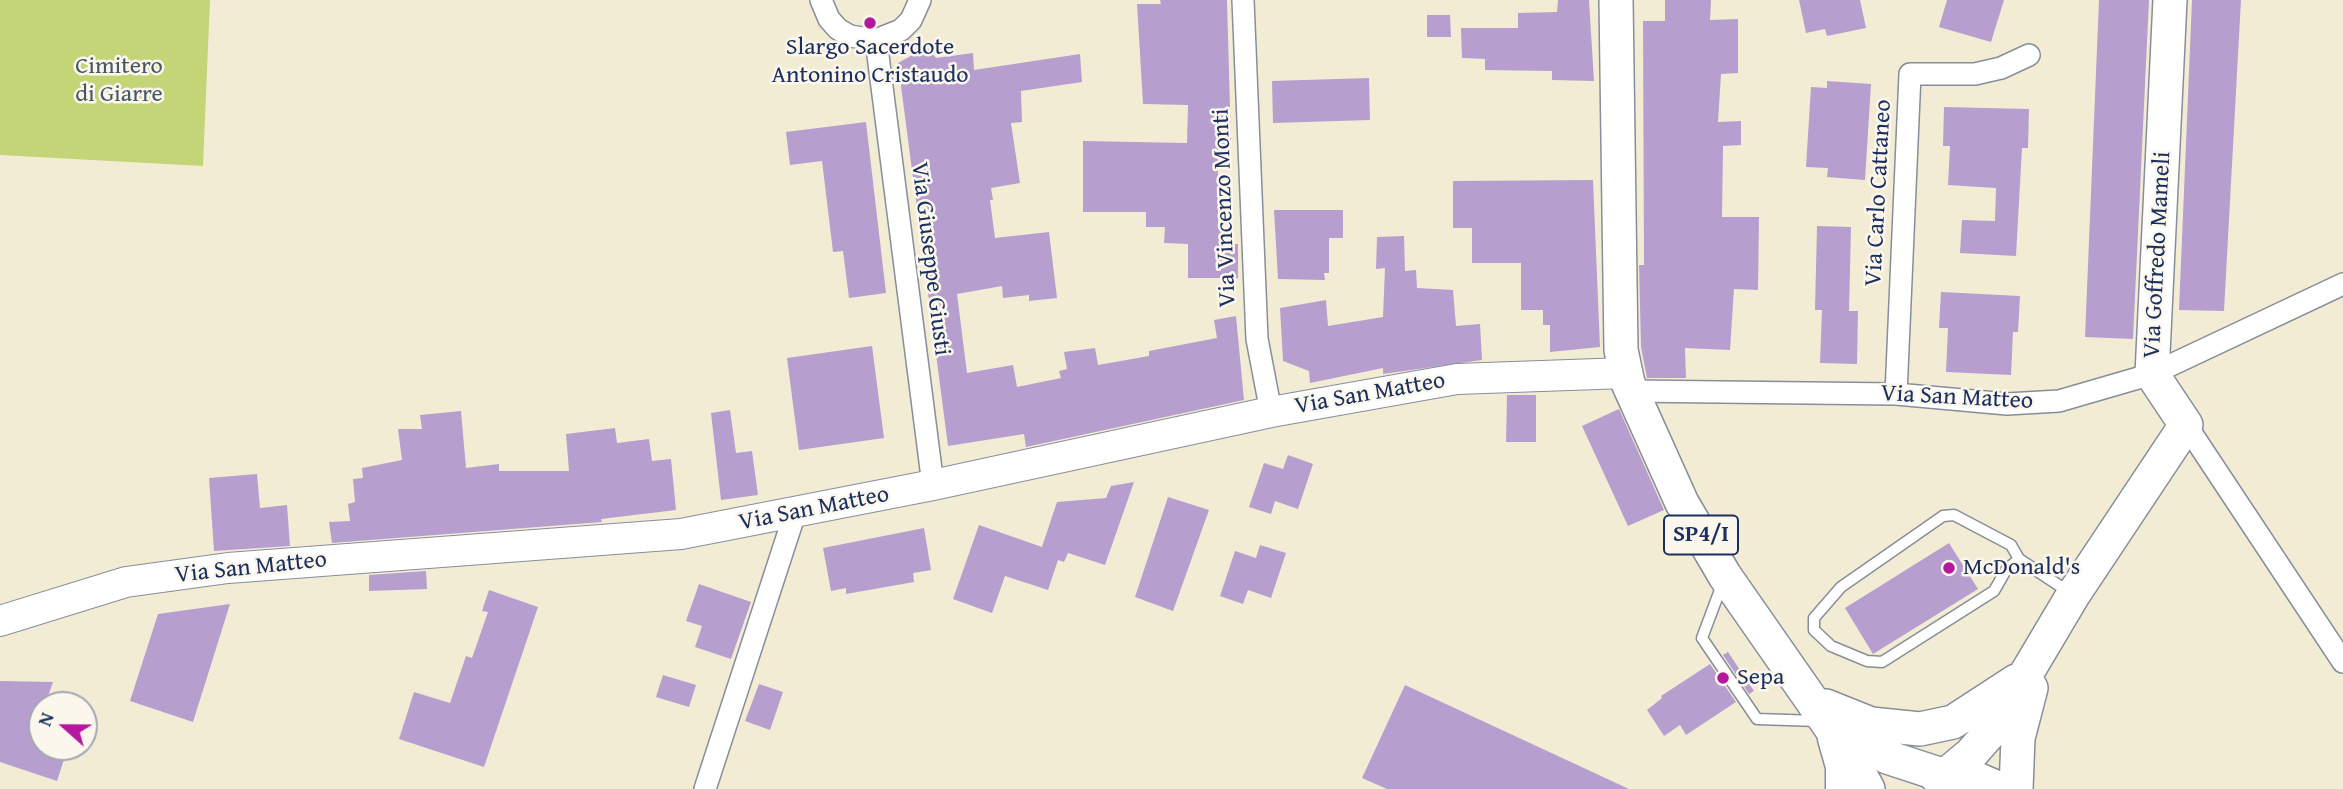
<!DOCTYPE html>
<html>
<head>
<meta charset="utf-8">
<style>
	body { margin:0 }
	#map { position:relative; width:2343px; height:789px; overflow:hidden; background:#f3ecd5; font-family:"Gentium Book Plus",serif }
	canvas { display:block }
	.north { position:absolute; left:28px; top:691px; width:70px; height:70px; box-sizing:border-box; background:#fbf7ec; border:2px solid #a1a7b3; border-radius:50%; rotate:291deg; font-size:19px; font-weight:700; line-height:28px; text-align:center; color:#1b2f5e }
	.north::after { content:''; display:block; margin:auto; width:24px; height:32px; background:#b5179e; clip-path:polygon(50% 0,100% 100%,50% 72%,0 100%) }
</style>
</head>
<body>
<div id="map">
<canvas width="2343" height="789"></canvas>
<div class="north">N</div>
</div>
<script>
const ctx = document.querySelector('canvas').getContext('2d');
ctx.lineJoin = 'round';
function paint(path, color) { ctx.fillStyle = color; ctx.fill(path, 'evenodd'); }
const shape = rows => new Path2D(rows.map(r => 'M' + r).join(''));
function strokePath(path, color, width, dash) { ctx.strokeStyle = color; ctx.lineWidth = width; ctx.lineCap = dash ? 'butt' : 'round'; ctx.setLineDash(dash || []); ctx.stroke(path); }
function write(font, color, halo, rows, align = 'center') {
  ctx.font = font + ' "Gentium Book Plus",serif'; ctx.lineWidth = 5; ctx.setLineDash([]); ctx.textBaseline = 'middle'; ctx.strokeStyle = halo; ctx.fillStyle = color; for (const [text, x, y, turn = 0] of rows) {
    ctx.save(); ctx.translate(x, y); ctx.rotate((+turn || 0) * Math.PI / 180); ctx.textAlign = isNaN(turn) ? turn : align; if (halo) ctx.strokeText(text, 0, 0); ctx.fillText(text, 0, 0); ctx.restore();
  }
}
const green = shape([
	[0,0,210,0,203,166,0,155]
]);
const building = shape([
	[1160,0,1227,0,1231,144,1218,144,1218,223,1224,223,1223,244,1238,244,1238,278,1188,278,1188,244,1164,243,1165,227,1146,227,1146,212,1083,212,1083,141,1187,143,1188,105,1143,104,1137,4,1161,4],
	[1558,0,1589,0,1594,81,1552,80,1552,71,1485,70,1485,59,1462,58,1461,28,1518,28,1518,13,1557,12],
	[1665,0,1711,0,1710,20,1738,19,1738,73,1721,74,1718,122,1741,121,1741,145,1723,146,1722,217,1759,217,1758,290,1734,289,1730,350,1685,348,1686,378,1647,378,1641,347,1639,265,1644,265,1643,21,1665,21],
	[1799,0,1860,0,1866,28,1827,36,1825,29,1806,33],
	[1947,0,2004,0,1991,42,1939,27],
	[2099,0,2149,0,2133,339,2085,337],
	[2192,0,2241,0,2224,311,2179,310],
	[1427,15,1450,15,1451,37,1427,37],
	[927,47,936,58,973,53,974,70,1080,54,1082,82,1021,91,1022,122,1011,123,1020,183,991,188,993,200,990,200,995,238,1049,232,1057,298,1029,301,1029,295,1003,298,1002,286,957,294,967,373,1013,365,1017,387,1061,378,1059,371,1067,369,1064,352,1095,348,1098,365,1149,356,1149,351,1217,338,1214,320,1236,316,1244,400,1026,447,1024,434,948,446,898,63],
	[1369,78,1370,120,1273,123,1272,81],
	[1827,81,1871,84,1865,180,1827,177,1828,168,1806,167,1811,87,1827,88],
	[1944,107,2029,109,2028,148,2022,148,2016,256,1960,253,1962,220,1995,221,1996,188,1948,185,1950,146,1943,146],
	[866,122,886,293,849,298,843,251,833,252,822,161,790,165,786,132],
	[1593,180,1600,347,1550,352,1550,325,1543,325,1543,310,1521,310,1521,263,1472,263,1472,228,1453,228,1453,181],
	[1274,210,1343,210,1343,238,1329,238,1329,273,1324,273,1325,280,1278,279],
	[1817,226,1851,227,1849,311,1858,311,1857,364,1820,363,1822,310,1815,310],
	[1404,236,1405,271,1416,270,1417,288,1453,290,1456,326,1480,324,1482,360,1383,374,1383,368,1310,383,1309,371,1283,361,1280,308,1326,300,1328,326,1383,317,1385,268,1376,269,1377,237],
	[1941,292,2020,296,2018,332,2013,332,2011,375,1946,372,1948,328,1939,328],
	[872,346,884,438,799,450,787,358],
	[1507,395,1536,395,1536,442,1506,442],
	[1619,409,1664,510,1628,526,1582,426],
	[730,410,736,453,752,451,758,495,721,500,711,413],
	[461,411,466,468,499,464,499,471,569,471,566,434,615,428,617,443,649,439,652,461,671,459,676,510,601,519,602,522,332,543,329,522,350,521,348,504,355,502,353,479,363,478,362,468,402,460,398,429,422,429,420,415],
	[1288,455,1313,464,1298,509,1275,501,1271,514,1249,507,1264,463,1283,469],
	[257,474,260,508,287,505,290,546,214,551,209,478],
	[1134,482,1105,565,1068,553,1064,562,1058,560,1048,590,1005,576,992,613,953,599,979,525,1042,547,1057,502,1106,498,1111,486],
	[1168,497,1209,510,1173,611,1135,597],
	[924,528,931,570,913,573,914,582,846,594,846,588,831,591,823,548],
	[1949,543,1978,589,1873,654,1845,608],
	[1260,545,1286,553,1271,598,1248,590,1243,604,1220,596,1235,551,1256,558],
	[426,571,427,589,369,591,369,575],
	[699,584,751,602,731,659,695,647,702,626,686,621],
	[489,590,538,607,484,767,399,739,414,692,450,703,466,656,472,658,488,612,482,611],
	[230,604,193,722,130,701,158,614],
	[1728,652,1754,691,1749,694,1723,655],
	[1710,664,1736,702,1686,735,1680,725,1664,736,1647,710,1662,698,1661,696],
	[663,675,696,685,689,707,656,697],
	[0,681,53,682,45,705,42,705,42,747,68,747,57,781,0,762],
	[759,684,783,692,770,730,745,721],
	[1405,685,1629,789,1387,789,1362,778]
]);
const lane = shape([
	[2019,559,2006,570,1994,591,1882,662,1867,661,1831,646,1814,630,1814,618,1841,587,1943,516,1954,515,2011,545,2019,559,2069,592],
	[1723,582,1702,638,1757,719,1818,721]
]);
const street = shape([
	[821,0,829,19,838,29,850,36,876,40,901,30,911,20,920,0],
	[1243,0,1257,339,1271,412],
	[876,40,933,485],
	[1631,391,1896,394,2007,404,2059,401,2152,374,2343,284],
	[1896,394,1910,74,1975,74,2001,68,2029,55],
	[2186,425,2343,662],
	[705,789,795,513]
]);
const secondary = shape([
	[0,621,126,582,228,568,681,534,933,485,1271,412,1457,379,1626,373]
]);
const primary = shape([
	[1616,0,1621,350,1628,383,1682,503,1725,576,1849,754,1868,789],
	[1826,706,1871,724,1920,729,1953,722,2016,681],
	[1839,720,1862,741,1887,757,1942,775],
	[1947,774,1971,754,1994,728,2073,595,2186,425,2152,374,2170,0],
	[1936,776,1968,775,2000,789],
	[2016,789,2018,738,2031,688]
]);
const highway = shape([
	[1837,738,1845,766,1845,789]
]);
const markers = [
	[870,23,7,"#b5179e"],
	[1949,568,7,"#b5179e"],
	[1723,678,7,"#b5179e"]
];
const shields = [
	[1701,535,74]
];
const shieldNames = [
	["SP4/I",1701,535]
];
const poiNames = [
	["Slargo Sacerdote",870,48,"center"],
	["Antonino Cristaudo",870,76,"center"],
	["McDonald's",1963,568],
	["Sepa",1737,678]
];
const parkNames = [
	["Cimitero",119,67],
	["di Giarre",119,95]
];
const streetNames = [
	["Via Carlo Cattaneo",1879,193,-87],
	["Via Vincenzo Monti",1225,208,-92],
	["Via Goffredo Mameli",2158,255,-87],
	["Via Giuseppe Giusti",930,259,83],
	["Via San Matteo",1370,394,-10],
	["Via San Matteo",1957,398,3],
	["Via San Matteo",814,509,-11],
	["Via San Matteo",251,568,-6]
];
paint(green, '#c4d578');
paint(building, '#b69fce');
strokePath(lane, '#878e9a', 13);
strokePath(street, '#878e9a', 24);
strokePath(secondary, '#878e9a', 32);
strokePath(primary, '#878e9a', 36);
strokePath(highway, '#878e9a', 41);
strokePath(lane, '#fff', 10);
strokePath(street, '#fff', 21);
strokePath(secondary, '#fff', 30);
strokePath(primary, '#fff', 33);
strokePath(highway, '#fff', 38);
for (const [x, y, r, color] of markers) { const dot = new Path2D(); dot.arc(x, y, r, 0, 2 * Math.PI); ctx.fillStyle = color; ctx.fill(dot); strokePath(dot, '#fbf7ec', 2.5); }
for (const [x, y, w] of shields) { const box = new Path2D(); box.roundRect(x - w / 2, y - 19.5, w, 39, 5); ctx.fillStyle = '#fbf7ec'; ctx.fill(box); strokePath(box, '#1b2f5e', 2); }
write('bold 23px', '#1b2f5e', null, shieldNames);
write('24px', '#1b2f5e', '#fbf7ec', poiNames, 'left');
write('24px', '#455864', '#fbf7ec', parkNames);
write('24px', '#1b2f5e', '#fbf7ec', streetNames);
</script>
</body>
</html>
